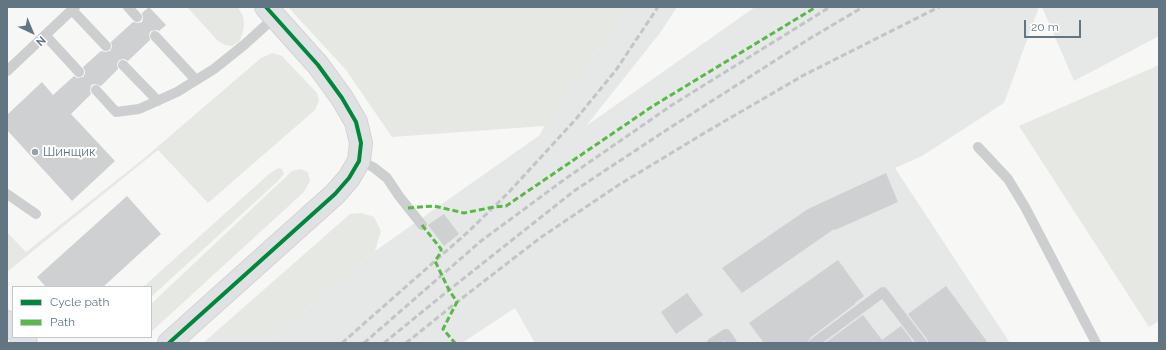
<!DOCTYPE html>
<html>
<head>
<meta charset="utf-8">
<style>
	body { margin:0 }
	#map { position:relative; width:1166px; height:350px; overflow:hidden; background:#f7f7f6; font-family:Raleway,sans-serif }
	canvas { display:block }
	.frame { position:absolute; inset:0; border:8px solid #617682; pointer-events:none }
	.legend { position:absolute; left:12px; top:286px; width:140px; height:52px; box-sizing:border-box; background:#fff; border:1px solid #c0c8cd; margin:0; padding:5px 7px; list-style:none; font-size:12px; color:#617682 }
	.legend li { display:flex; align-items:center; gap:8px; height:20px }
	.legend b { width:20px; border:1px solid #c0c8cd }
	.north { position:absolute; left:12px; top:12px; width:40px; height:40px; -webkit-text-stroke:3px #fff; paint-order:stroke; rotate:136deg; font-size:11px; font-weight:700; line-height:16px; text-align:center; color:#617682 }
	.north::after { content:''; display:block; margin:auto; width:14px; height:18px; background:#617682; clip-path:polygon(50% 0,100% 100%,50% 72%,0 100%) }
	.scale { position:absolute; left:1024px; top:20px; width:57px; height:18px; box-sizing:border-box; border:2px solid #617682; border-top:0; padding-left:5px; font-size:12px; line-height:14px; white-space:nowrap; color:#617682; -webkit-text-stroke:3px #fff; paint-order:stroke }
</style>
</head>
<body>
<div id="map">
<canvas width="1166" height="350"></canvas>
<div class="frame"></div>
<ul class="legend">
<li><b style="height:5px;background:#00873e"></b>Cycle path</li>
<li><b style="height:5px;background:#58b947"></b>Path</li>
</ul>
<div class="north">N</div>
<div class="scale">20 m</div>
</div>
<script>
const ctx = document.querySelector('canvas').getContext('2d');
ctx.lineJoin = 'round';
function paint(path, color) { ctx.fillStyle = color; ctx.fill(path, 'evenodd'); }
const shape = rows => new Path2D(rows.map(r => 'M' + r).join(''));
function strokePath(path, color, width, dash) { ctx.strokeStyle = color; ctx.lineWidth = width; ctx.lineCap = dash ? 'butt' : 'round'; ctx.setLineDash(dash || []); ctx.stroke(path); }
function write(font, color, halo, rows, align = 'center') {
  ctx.font = font + ' Raleway,sans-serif'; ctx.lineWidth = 4; ctx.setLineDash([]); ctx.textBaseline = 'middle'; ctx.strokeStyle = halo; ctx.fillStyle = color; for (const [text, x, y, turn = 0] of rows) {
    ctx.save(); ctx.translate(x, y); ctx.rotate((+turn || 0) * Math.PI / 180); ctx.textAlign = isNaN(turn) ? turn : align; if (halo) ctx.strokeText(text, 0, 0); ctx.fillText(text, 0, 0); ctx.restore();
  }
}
const built = shape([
	[628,7,677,7,660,33,586,126,755,7,1039,7,1004,103,922,156,895,168,1010,343,535,343,515,308,462,343,267,343,375,251,540,135,544,126],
	[1042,7,1159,7,1159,36,1074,81]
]);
const green = shape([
	[187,7,238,7,243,16,244,26,242,35,239,42,232,46,225,45,218,41],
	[288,7,628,7,544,126,392,137,346,70],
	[272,53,282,56,317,93,319,101,315,110,208,203,158,150,7,272,7,232,26,252,142,160,261,58],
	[1159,65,1159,321,1149,327,1019,126],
	[278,168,282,169,284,174,277,182,151,297,151,287,143,287,269,174],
	[300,169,308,172,310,181,304,192,151,332,151,304,292,171],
	[362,213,374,217,381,231,375,251,267,343,203,343,350,214]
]);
const building = shape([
	[149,7,166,25,159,31,157,30,151,31,149,34,150,40,128,61,124,59,119,60,117,64,118,69,101,86,95,84,91,85,90,91,91,94,71,114,115,161,72,201,7,130,7,115,42,82,53,95,74,76,77,78,83,77,85,74,85,71,83,67,101,51,105,52,110,51,112,47,111,42,133,22,138,23,142,22,143,19,142,13],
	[886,173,898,202,835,230,834,229,742,293,722,268,808,209],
	[127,196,161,234,103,287,46,287,37,277],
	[444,214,459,234,444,246,428,225],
	[838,260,864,296,855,303,855,304,810,338,808,343,764,343,749,323],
	[946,286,988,343,928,343,927,339,908,314],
	[687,293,703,315,676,334,661,312],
	[863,315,882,340,901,326,914,343,825,343]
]);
const lane = shape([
	[128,7,137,17],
	[72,10,106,46],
	[45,35,79,72],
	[155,36,196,80],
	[123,65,158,101],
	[7,71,75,7],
	[96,90,116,112,139,109,177,92,214,69,244,45,275,17],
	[978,147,1008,179,1025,207,1096,343],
	[359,161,373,167,387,178,399,196,422,225],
	[7,194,36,214],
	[712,343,726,334,732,343],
	[814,343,883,292,922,343]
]);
const secondary = shape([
	[7,322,13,328],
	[21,337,26,343],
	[169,343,335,194,349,178,359,161,361,143,356,122,342,98,318,65,266,7]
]);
const rail = shape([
	[342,343,469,231,509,192,576,119,616,70,658,7],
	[364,343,481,241,565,179,672,105,830,7],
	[384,343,449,290,574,191,668,129,809,39,863,7],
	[406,343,457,302,540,238,617,186,706,132,804,75,939,7]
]);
const quiet = shape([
	[408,208,434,206,464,213,494,207,506,206,653,106,816,7],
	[422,225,441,249,441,252,435,261,449,290,457,302,443,329,455,343]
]);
const cycleway = shape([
	[169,343,335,194,349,178,359,161,361,143,356,122,342,98,318,65,266,7]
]);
const markers = [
	[35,152,4,"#96a3ab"]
];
const poiNames = [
	["Шинщик",43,152]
];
paint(built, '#e6e8e7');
paint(green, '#e6e9e3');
paint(building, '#ced0d1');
strokePath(secondary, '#d3d4d4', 24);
strokePath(lane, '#cccecf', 10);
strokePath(secondary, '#e0e1e2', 22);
strokePath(rail, '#c2c4c5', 3, [6, 3]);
strokePath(quiet, '#58b947', 3, [6, 3]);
strokePath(cycleway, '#00873e', 4);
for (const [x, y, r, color] of markers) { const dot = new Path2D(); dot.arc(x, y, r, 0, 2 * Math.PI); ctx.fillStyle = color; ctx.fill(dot); strokePath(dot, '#fff', 1.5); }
write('13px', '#617682', '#fff', poiNames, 'left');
</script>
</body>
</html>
